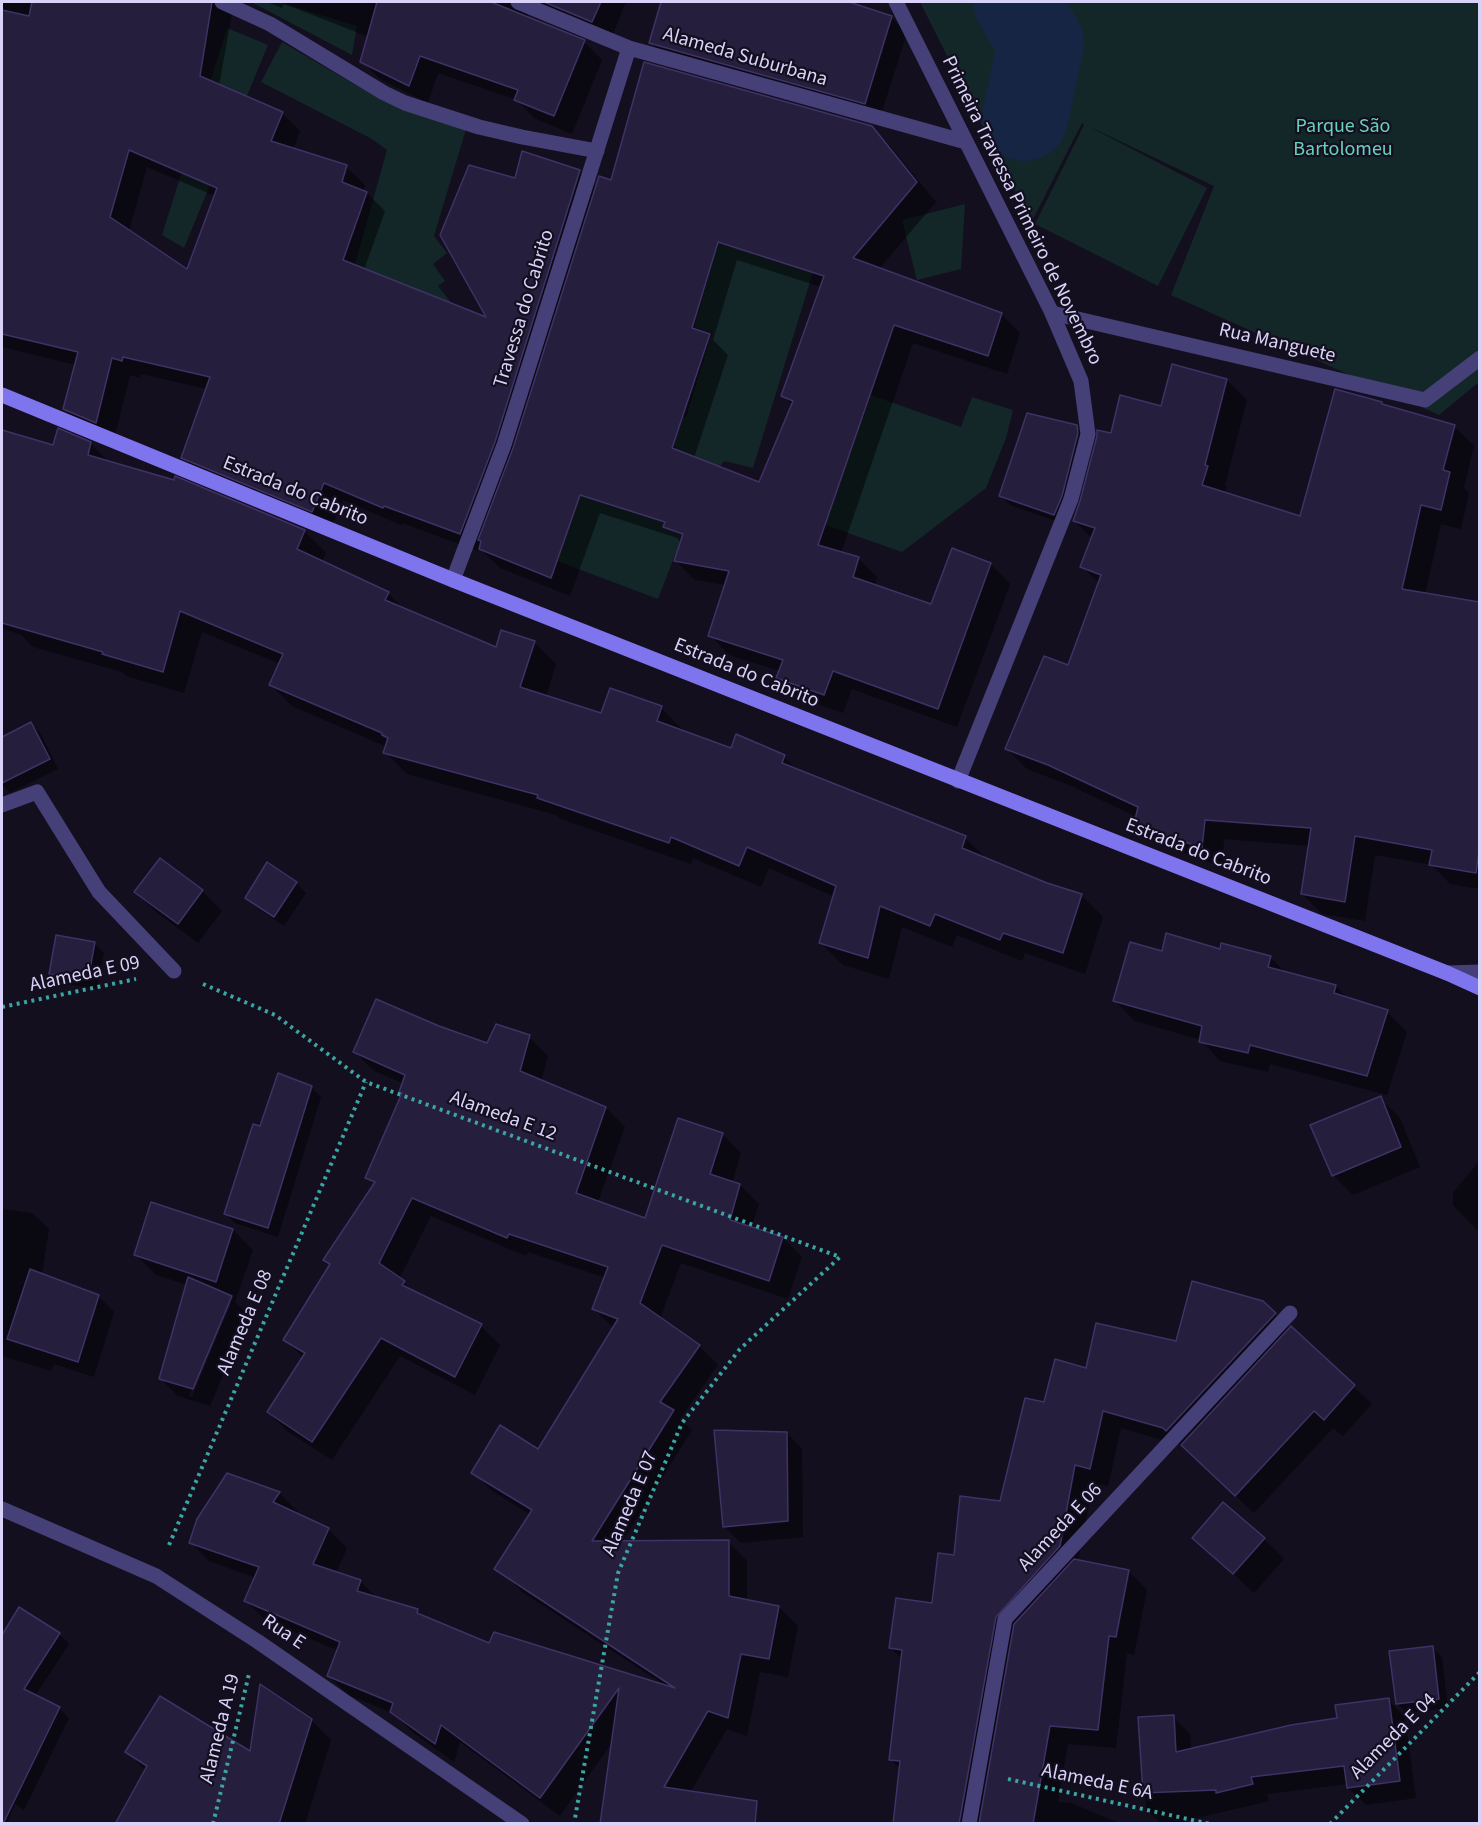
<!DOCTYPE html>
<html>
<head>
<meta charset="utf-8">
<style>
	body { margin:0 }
	#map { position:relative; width:1481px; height:1825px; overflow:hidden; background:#130f1f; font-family:"Source Sans 3",sans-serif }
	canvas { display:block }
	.frame { position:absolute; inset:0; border:3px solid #d9d2f9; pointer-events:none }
</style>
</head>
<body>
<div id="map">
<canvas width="1481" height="1825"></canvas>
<div class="frame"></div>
</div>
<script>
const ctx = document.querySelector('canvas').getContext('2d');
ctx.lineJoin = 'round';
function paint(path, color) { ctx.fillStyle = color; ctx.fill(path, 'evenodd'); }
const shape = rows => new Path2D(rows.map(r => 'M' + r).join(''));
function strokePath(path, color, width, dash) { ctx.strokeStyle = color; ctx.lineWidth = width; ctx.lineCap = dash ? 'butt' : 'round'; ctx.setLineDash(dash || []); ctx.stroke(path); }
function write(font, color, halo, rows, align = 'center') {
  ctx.font = font + ' "Source Sans 3",sans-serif'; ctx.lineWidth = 4.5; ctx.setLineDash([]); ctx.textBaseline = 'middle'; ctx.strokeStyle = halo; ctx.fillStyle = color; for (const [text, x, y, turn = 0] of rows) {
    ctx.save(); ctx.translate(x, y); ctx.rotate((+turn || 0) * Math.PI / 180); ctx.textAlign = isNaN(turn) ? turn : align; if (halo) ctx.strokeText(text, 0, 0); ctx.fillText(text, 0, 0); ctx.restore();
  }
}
const green = shape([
	[251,2,279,2,357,26,352,55],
	[920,2,1479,2,1479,382,1439,415,1171,295,1214,186,1086,125,1207,188,1158,286,1035,224,1084,125,1082,123,1031,223],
	[227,28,268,45,184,248,162,235],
	[282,42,383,101,467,126,434,236,447,253,433,264,445,281,438,286,453,305,353,271,387,150,372,139,261,82],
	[965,204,961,269,917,280,902,220],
	[726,215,813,272,753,468,724,461,714,475,666,441,644,515,665,522,663,526,683,534,658,599,557,561,598,447,656,408,686,417,712,333,694,327],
	[871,395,961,427,972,397,1013,410,1006,438,986,488,902,552,825,525]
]);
const shadow = shape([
	[2,2,234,2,219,86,282,113,300,131,293,149,346,167,365,185,363,191,367,193,385,211,364,270,489,320,516,180,580,171,597,188,612,182,871,127,891,147,936,202,879,269,1001,314,1020,333,1007,374,913,343,841,553,858,558,877,577,875,586,932,606,991,564,1010,584,957,727,852,689,843,713,797,697,778,678,780,671,729,655,710,635,726,585,695,580,675,560,681,543,677,538,600,513,570,596,500,568,479,548,478,551,402,523,401,525,343,500,331,529,201,476,183,458,207,389,141,374,140,378,130,375,114,440,83,427,65,409,76,365,2,347],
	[147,167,215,196,188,271,129,231],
	[737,260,821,287,783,396,793,406,760,484,694,458,728,355,713,340],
	[267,2,626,2,611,39,535,10,527,16,527,18,584,42,602,60,572,134,534,118,517,100,438,73,428,103,380,79,362,61,369,37,284,4,282,8],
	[662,2,844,2,891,17,907,33,880,118,666,58,651,43],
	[1227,380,1247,400,1225,485,1227,487,1225,494,1301,517,1382,403,1385,406,1454,426,1474,446,1464,488,1469,493,1461,529,1441,524,1425,594,1480,604,1480,752,1369,757,1368,763,1480,780,1480,889,1450,884,1432,865,1375,855,1365,921,1322,914,1302,894,1309,846,1224,839,1222,867,1156,843,1136,823,1137,817,1069,785,1027,769,1007,749,1069,667,1099,584,1082,566,1093,539,1074,521,1112,435,1162,408],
	[1076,427,1086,437,1064,524,1010,505,1001,496],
	[2,432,55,447,90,443,110,463,304,531,326,553,322,562,388,593,406,611,497,649,534,642,556,664,546,697,602,715,661,708,683,730,682,732,731,749,784,757,798,771,965,838,988,860,1046,884,1081,895,1103,917,1085,974,1025,953,1022,961,957,935,952,947,902,927,889,979,843,965,821,943,835,897,769,868,761,887,693,858,691,864,561,819,556,815,407,774,385,752,387,747,292,706,271,685,280,664,202,632,184,693,126,676,122,672,33,647,21,635,2,628],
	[31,724,41,734,58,769,10,793,2,785,2,738],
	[267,864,296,883,306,893,284,926,256,907,246,897],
	[202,891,222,911,198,943,156,912,136,892],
	[94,943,104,953,97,989,61,983,51,973],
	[1221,950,1270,957,1286,973,1336,986,1349,1000,1387,1012,1407,1032,1387,1095,1270,1064,1268,1072,1220,1061,1201,1040,1135,1021,1115,1001,1163,952],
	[438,1028,488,1045,529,1037,548,1056,541,1081,606,1108,625,1127,598,1202,646,1220,722,1134,741,1153,732,1183,740,1185,759,1204,751,1228,783,1238,802,1257,788,1299,681,1263,660,1319,699,1346,718,1365,680,1419,692,1430,622,1542,728,1542,747,1561,747,1601,779,1607,798,1626,788,1677,760,1672,747,1736,727,1729,690,1793,601,1824,613,1741,560,1816,460,1742,454,1762,411,1731,395,1714,348,1695,329,1676,339,1651,265,1620,246,1601,256,1578,209,1561,190,1542,279,1493,298,1512,296,1515,328,1529,347,1548,336,1573,360,1581,377,1598,417,1611,423,1617,490,1645,663,1684,522,1592,503,1572,531,1515,492,1491,473,1472,538,1452,614,1329,594,1309,606,1278,528,1252,526,1256,431,1216,399,1279,416,1293,481,1326,500,1345,475,1395,400,1356,332,1460,287,1431,268,1412,304,1358,285,1340,331,1265,325,1259,375,1185,367,1177,403,1094,400,1092,403,1083,374,1071,355,1052],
	[311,1087,321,1097,278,1237,235,1223,226,1214,261,1128],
	[1380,1098,1400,1118,1420,1167,1353,1195,1333,1175],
	[1480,1160,1480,1233,1453,1205,1453,1193],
	[2,1209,32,1213,49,1229,42,1275,98,1296,114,1312,94,1377,54,1364,51,1371,2,1356],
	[233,1230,253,1250,235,1302,248,1315,210,1406,178,1396,161,1379,188,1285,156,1275,136,1255],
	[227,1303,231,1303,192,1397,189,1396],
	[1263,1303,1372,1404,1343,1436,1333,1428,1254,1513,1183,1446,1121,1428,1108,1486,1093,1483,1078,1562,1128,1571,1147,1590,1134,1655,1127,1653,1116,1748,1068,1744,1058,1802,1071,1803,1121,1824,895,1824,901,1770,890,1759,902,1659,891,1648,933,1605,955,1557,1001,1502,1045,1404,1087,1370,1177,1343],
	[787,1433,802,1449,803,1537,741,1543,725,1527],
	[1194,1537,1264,1539,1284,1559,1254,1593],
	[20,1609,59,1634,69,1644,35,1696,59,1708,69,1718,24,1810,15,1804,7,1824,2,1824,2,1638],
	[1432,1648,1442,1657,1448,1708,1407,1713,1397,1703],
	[1388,1700,1405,1717,1416,1798,1366,1805,1348,1788,1348,1784,1267,1794,1269,1801,1172,1824,1161,1824,1146,1809,1140,1719,1173,1717,1190,1734,1191,1750,1339,1719],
	[311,1720,331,1740,305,1824,117,1824,146,1771,127,1752,251,1754]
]);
const river = shape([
	[1016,2,1041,43,1025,118]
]);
const building = shape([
	[32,2,212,2,200,76,283,112,271,141,347,165,342,182,367,192,343,260,486,317,440,235,469,165,515,178,522,151,580,170,495,442,460,534,384,506,383,508,324,483,312,512,181,458,210,377,123,357,122,361,112,358,96,423,63,409,78,352,2,334,2,10,29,16,32,2],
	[129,150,217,188,187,269,110,217,129,150],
	[377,2,491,2,585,40,554,116,514,100,518,90,420,56,409,86,360,62,377,2],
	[544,2,601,2,592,22,544,2],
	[661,2,849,2,892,16,865,104,649,43,661,2],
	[644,62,872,126,917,182,853,258,1002,313,988,356,894,325,818,545,859,557,853,577,931,604,952,548,991,563,938,709,833,671,824,695,776,678,783,660,708,636,729,571,674,561,683,534,663,527,665,522,580,495,551,578,479,549,481,541,478,540,513,448,599,176,611,180,644,62],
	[718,242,824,276,781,396,793,401,759,482,672,448,710,334,692,328,718,242],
	[1172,364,1227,379,1205,465,1208,466,1202,485,1300,516,1335,389,1382,402,1382,404,1455,425,1443,470,1450,472,1441,510,1421,505,1402,589,1479,602,1479,851,1476,873,1429,865,1432,850,1355,836,1345,902,1301,894,1311,828,1205,820,1202,848,1134,824,1138,807,1048,765,1005,749,1044,656,1068,665,1101,575,1080,567,1095,528,1073,521,1080,501,1097,436,1097,430,1111,433,1120,395,1161,406,1172,364],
	[1027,413,1077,425,1078,433,1062,496,1054,515,999,496,1027,413],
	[58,428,91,442,88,455,174,480,175,476,305,530,297,549,389,592,385,600,496,647,501,630,535,641,520,687,601,713,610,688,662,706,657,721,731,748,736,734,785,755,782,763,966,836,962,848,1047,883,1082,894,1063,953,1003,933,1000,940,935,914,930,926,880,906,868,958,819,943,836,886,747,847,739,866,671,837,669,843,537,798,538,795,383,753,388,738,382,735,382,733,269,685,283,654,180,611,163,672,102,654,103,652,2,623,2,430,53,445,58,428],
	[31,722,50,759,2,783,2,737,31,722],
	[160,858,203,890,178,924,134,892,160,858],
	[267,862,297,882,274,917,245,898,267,862],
	[1166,933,1220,949,1221,943,1271,956,1268,967,1336,985,1334,993,1388,1010,1367,1076,1250,1045,1248,1053,1199,1042,1202,1026,1113,1001,1130,942,1162,951,1166,933],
	[56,935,95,942,88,980,49,974,56,935],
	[376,999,439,1026,487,1043,496,1024,530,1035,520,1071,606,1107,576,1193,645,1218,678,1118,723,1133,710,1174,740,1184,730,1220,783,1237,769,1281,662,1245,640,1303,700,1345,660,1402,674,1410,592,1541,729,1540,729,1596,779,1606,769,1659,741,1654,728,1718,708,1711,664,1787,757,1801,755,1824,600,1824,619,1688,540,1798,441,1725,435,1744,390,1712,393,1703,327,1676,340,1642,244,1601,259,1567,189,1543,197,1519,227,1473,280,1492,273,1502,329,1528,313,1564,361,1580,357,1591,418,1609,417,1613,489,1643,494,1632,675,1688,494,1569,532,1510,471,1473,500,1425,538,1449,618,1319,592,1309,608,1267,509,1234,507,1238,412,1198,379,1263,405,1281,402,1285,482,1324,455,1377,381,1338,312,1442,267,1412,305,1353,283,1340,330,1264,323,1260,375,1182,365,1178,402,1093,399,1092,405,1075,353,1052,376,999],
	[278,1073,312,1086,268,1228,224,1214,253,1124,260,1126,278,1073],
	[1381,1096,1401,1147,1332,1176,1310,1125,1381,1096],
	[151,1202,233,1229,216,1282,134,1255,151,1202],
	[30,1269,99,1295,78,1362,7,1339,30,1269],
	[188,1277,232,1296,193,1389,159,1379,188,1277],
	[1192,1281,1263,1301,1276,1313,1166,1431,1163,1428,1103,1411,1090,1469,1075,1465,1060,1546,996,1617,959,1824,893,1824,900,1761,889,1760,902,1650,889,1648,896,1598,932,1603,938,1553,954,1555,960,1496,1000,1501,1025,1398,1044,1402,1055,1359,1086,1368,1096,1323,1176,1341,1192,1281],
	[1291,1326,1355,1385,1324,1420,1314,1411,1235,1496,1181,1445,1291,1326],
	[714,1430,787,1432,788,1521,723,1527,714,1430],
	[1223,1502,1265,1538,1233,1574,1192,1538,1223,1502],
	[1074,1559,1129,1570,1116,1637,1109,1636,1098,1730,1050,1726,1033,1824,979,1824,1014,1624,1074,1559],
	[19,1607,60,1633,24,1689,60,1707,3,1824,2,1824,2,1635,19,1607],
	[1433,1646,1439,1699,1396,1704,1389,1651,1433,1646],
	[260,1684,312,1719,279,1824,115,1824,147,1766,125,1752,160,1696,250,1751,260,1684],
	[1389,1698,1400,1781,1347,1788,1344,1766,1251,1777,1253,1784,1216,1793,1216,1790,1143,1793,1138,1717,1174,1715,1176,1752,1291,1725,1337,1718,1335,1705,1389,1698]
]);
const path = shape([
	[203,984,275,1015,366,1082,840,1257,740,1349,682,1423,618,1573,574,1824],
	[2,1007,136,979],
	[169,1545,366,1082],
	[1008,1779,1210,1824],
	[213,1824,249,1674],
	[1330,1824,1480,1672]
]);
const service = shape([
	[1052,313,1425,400,1480,358],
	[2,805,37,792,99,892,174,971],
	[969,1824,1005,1619,1290,1313]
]);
const minor = shape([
	[222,2,270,24,384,93,405,103,479,127,522,137,597,151],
	[518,2,629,48,966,142],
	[896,2,1052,313,1081,381,1088,434,1071,499,958,781],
	[453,580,504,445,629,48],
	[1447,973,1480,972],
	[2,1509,156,1576,257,1641,522,1824]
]);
const secondary = shape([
	[2,395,453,580,1447,973,1480,988]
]);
const streetNames = [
	["Alameda Suburbana",745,58,16],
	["Primeira Travessa Primeiro de Novembro",1021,211,64],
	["Travessa do Cabrito",525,309,-73],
	["Rua Manguete",1277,344,13],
	["Estrada do Cabrito",295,492,22],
	["Estrada do Cabrito",746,674,22],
	["Estrada do Cabrito",1198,853,21],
	["Alameda E 09",85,975,-12],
	["Alameda E 12",503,1117,20],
	["Alameda E 08",246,1323,-67],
	["Alameda E 07",631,1504,-67],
	["Alameda E 06",1061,1528,-47],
	["Rua E",283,1633,34],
	["Alameda A 19",221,1729,-76],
	["Alameda E 04",1394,1737,-45],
	["Alameda E 6A",1097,1783,12]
];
const parkNames = [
	["Parque São",1343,128],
	["Bartolomeu",1343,151]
];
paint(green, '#132728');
paint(shadow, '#0007');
strokePath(river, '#152543', 86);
paint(building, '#261e3d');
strokePath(building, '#3f3266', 1.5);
strokePath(path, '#3ca4a2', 4, [3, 4.5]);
strokePath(service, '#454078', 15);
strokePath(minor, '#454078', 15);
strokePath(secondary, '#7e75ee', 15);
write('20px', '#d9d2f9', '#130f1f', streetNames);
write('20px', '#68d0bb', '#130f1f', parkNames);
</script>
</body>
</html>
